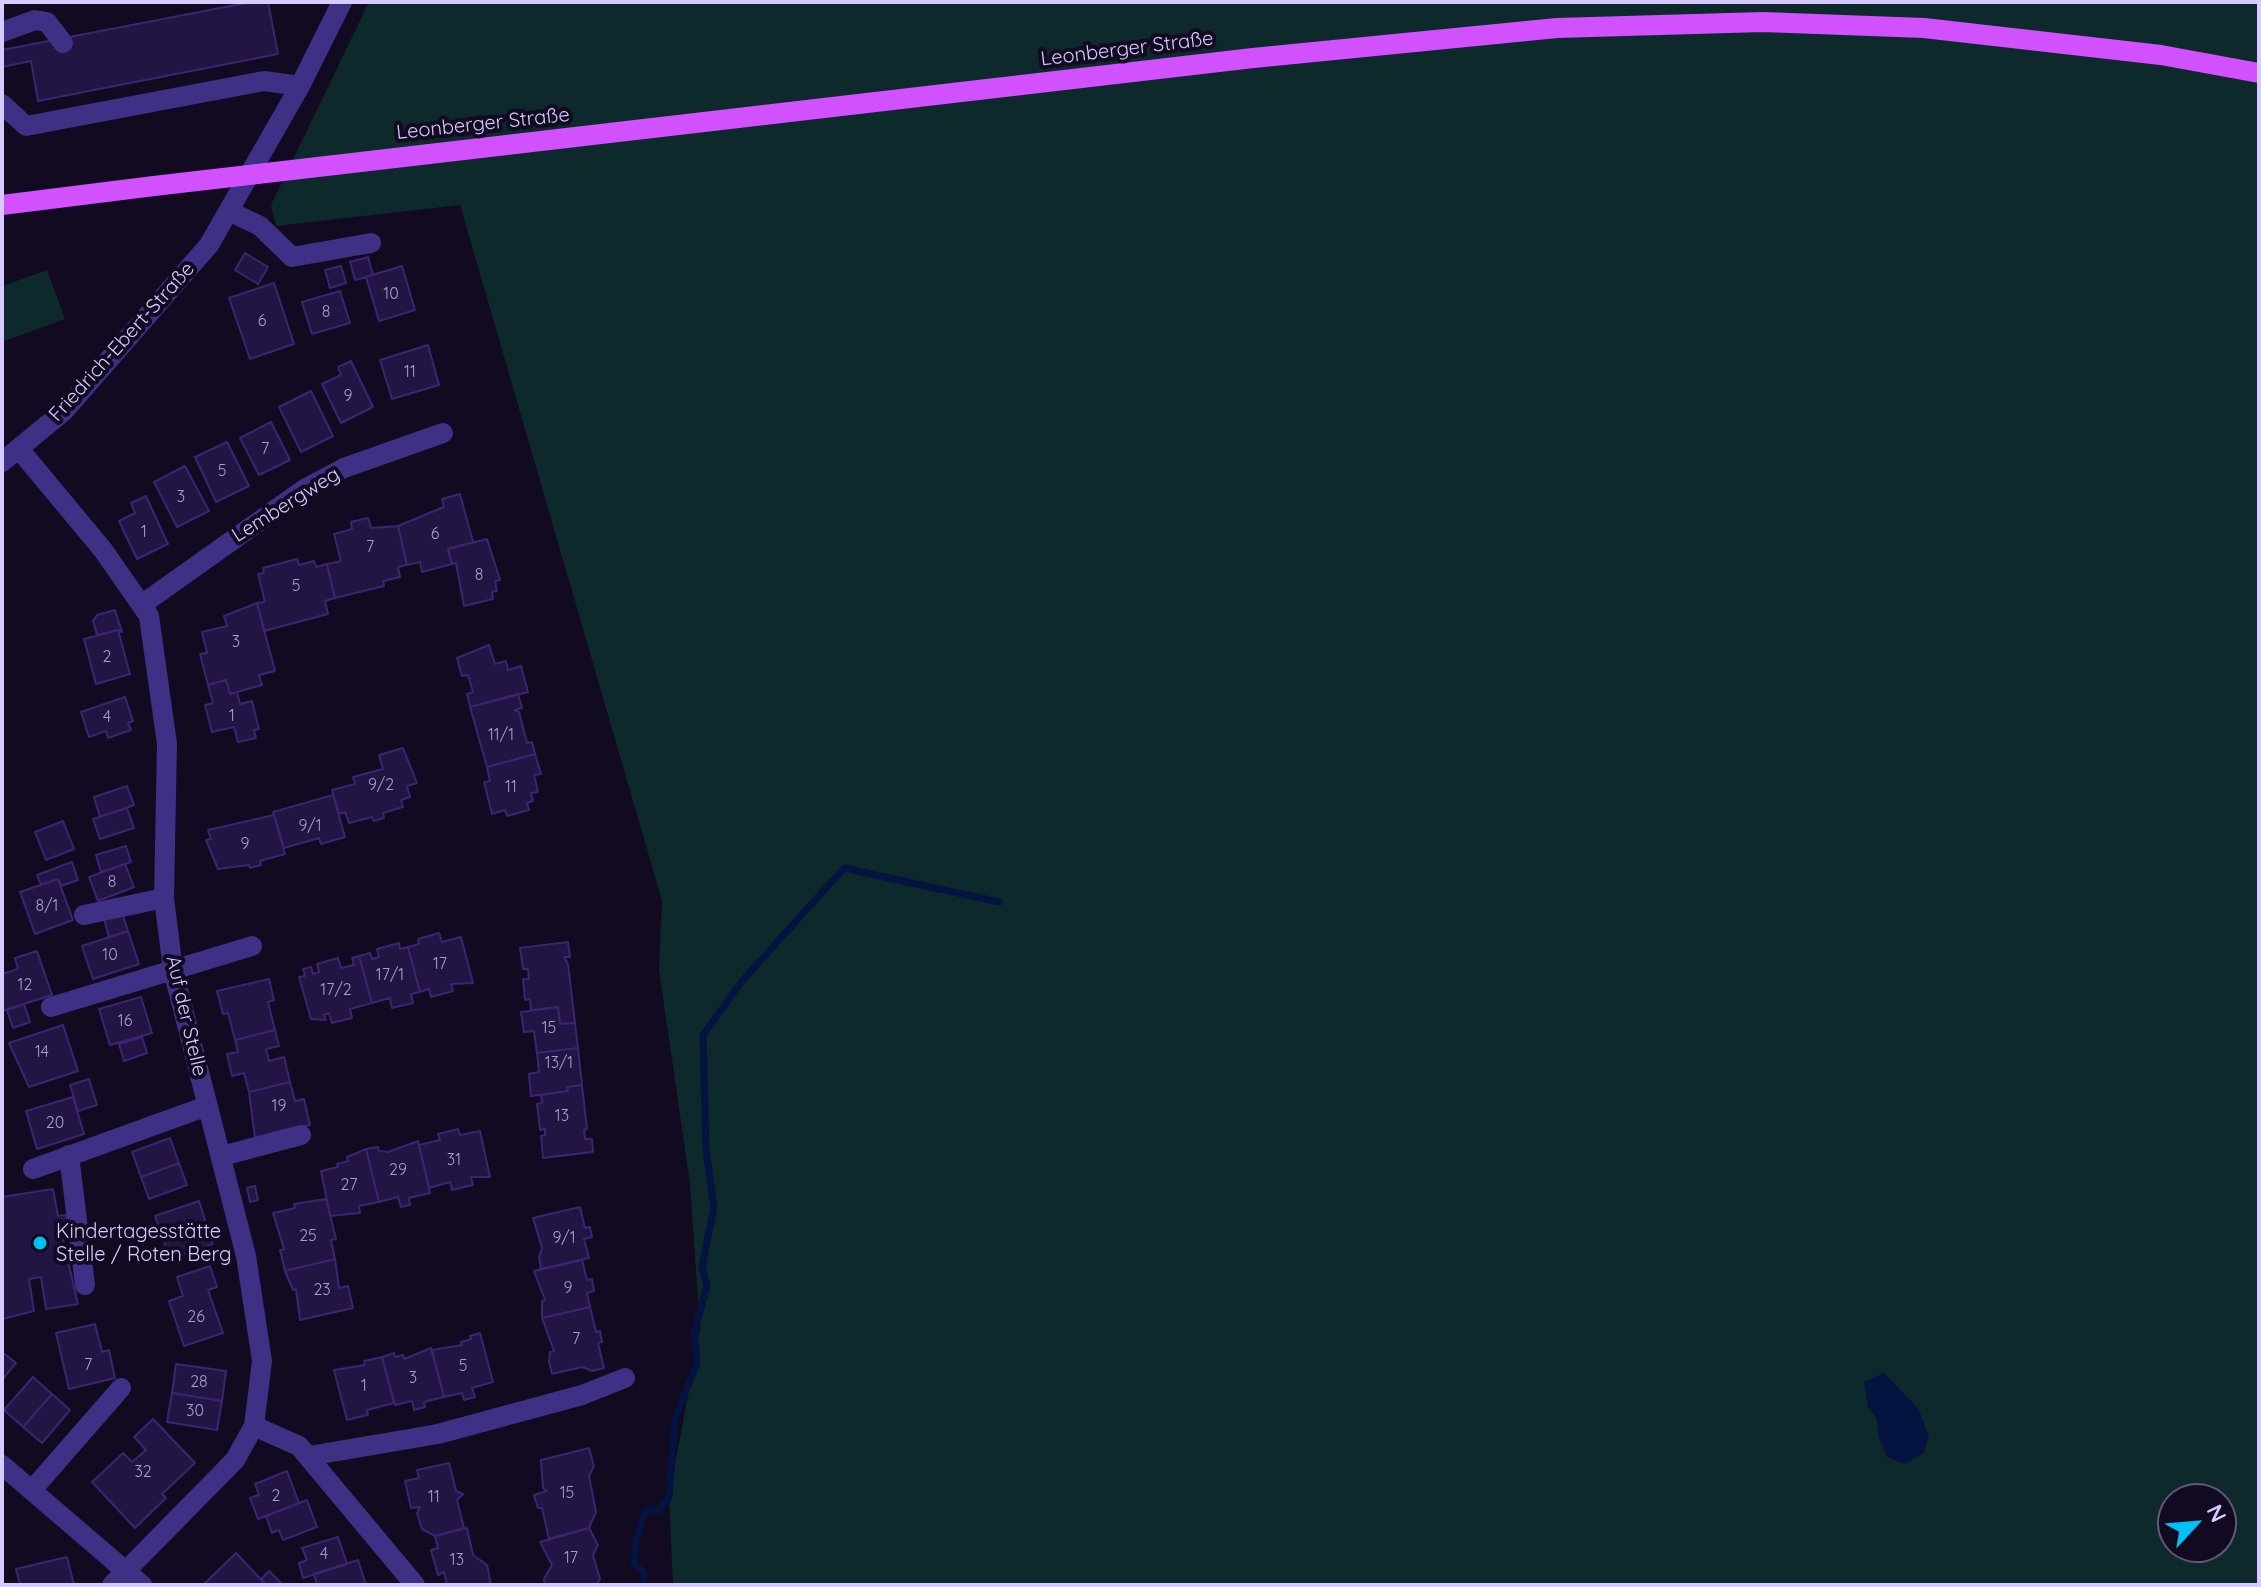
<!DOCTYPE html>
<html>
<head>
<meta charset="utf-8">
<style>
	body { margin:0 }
	#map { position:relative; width:2261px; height:1587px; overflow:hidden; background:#110a20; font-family:Quicksand,sans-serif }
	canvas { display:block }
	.frame { position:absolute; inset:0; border:4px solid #d6caff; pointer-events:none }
	.north { position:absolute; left:2157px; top:1483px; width:80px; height:80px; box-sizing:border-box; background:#110a20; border:2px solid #605779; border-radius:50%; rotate:64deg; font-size:22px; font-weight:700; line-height:32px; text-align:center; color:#d6caff }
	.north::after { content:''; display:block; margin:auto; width:28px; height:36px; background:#00c1f5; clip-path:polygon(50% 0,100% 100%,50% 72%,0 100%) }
</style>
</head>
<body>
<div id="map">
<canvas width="2261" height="1587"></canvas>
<div class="frame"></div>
<div class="north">N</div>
</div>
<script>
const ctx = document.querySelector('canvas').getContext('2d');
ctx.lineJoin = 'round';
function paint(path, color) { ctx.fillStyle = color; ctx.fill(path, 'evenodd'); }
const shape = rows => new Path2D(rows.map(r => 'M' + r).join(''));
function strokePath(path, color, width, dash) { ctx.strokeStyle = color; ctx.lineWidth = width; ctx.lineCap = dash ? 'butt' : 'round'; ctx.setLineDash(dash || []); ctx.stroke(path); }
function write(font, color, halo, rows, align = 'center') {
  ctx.font = font + ' Quicksand,sans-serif'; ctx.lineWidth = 8; ctx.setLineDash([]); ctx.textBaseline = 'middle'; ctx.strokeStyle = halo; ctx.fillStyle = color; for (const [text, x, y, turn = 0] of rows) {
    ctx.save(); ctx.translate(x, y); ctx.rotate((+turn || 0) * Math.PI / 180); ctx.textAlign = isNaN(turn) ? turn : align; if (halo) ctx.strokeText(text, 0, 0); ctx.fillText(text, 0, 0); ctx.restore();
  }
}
const green = shape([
	[369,2,2259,2,2259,1585,673,1585,669,1497,700,1329,690,1184,659,970,662,901,460,205,276,226,271,205],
	[1884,1373,1919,1410,1879,1438,1877,1419],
	[2173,1499,2221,1499,2221,1547,2173,1547],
	[47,270,65,319,2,342,2,286]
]);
const water = shape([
	[1884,1373,1919,1410,1929,1437,1923,1453,1905,1464,1887,1457,1879,1438,1877,1419,1868,1407,1864,1382]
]);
const stream = shape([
	[644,1585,644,1572,634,1564,636,1540,646,1510,660,1510,669,1497,675,1418,697,1363,694,1332,707,1286,702,1267,714,1207,706,1150,703,1035,743,980,844,868,999,902]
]);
const building = shape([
	[251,2,268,2,278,54,38,101,31,61,2,67,2,50,251,2],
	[245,253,268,267,258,284,235,270,245,253],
	[368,257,373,275,355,280,350,262,368,257],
	[341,266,346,283,330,288,325,270,341,266],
	[402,266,415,310,379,321,366,277,402,266],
	[274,283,294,344,250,359,229,298,274,283],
	[340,291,350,323,312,334,302,302,340,291],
	[428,345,439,385,392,399,380,360,428,345],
	[351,361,373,407,341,423,322,384,341,375,338,367,351,361],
	[311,391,333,436,301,452,279,407,311,391],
	[271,422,290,460,259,475,240,438,271,422],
	[227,442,249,486,216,502,195,457,227,442],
	[185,466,209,511,177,527,154,482,185,466],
	[460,494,473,542,448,549,452,564,422,572,420,562,407,565,398,526,444,507,442,499,460,494],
	[146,496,168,544,137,559,119,521,135,513,131,503,146,496],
	[368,518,371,528,398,526,407,565,398,567,400,577,383,581,384,586,335,598,327,564,341,561,334,534,352,529,351,522,368,518],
	[487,539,500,580,495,581,497,591,492,592,493,599,464,606,456,563,452,564,448,549,487,539],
	[297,559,299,565,314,561,316,567,327,564,335,598,325,601,328,614,264,631,257,603,265,602,258,574,264,573,263,568,297,559],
	[257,603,275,671,259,675,262,685,230,694,226,680,208,685,200,654,207,653,202,632,227,626,224,616,257,603],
	[115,610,122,632,118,630,97,635,93,621,97,615,115,610],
	[118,630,130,674,96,684,84,639,118,630],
	[489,645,495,664,506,661,508,670,521,666,528,692,470,707,467,694,473,692,468,675,462,676,457,658,489,645],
	[226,680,230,694,237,692,240,704,252,701,259,729,254,730,256,738,238,742,234,727,212,732,205,705,213,703,208,685,226,680],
	[518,694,522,708,515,710,519,712,527,743,532,742,535,754,487,767,470,707,518,694],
	[125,697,133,721,128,723,131,730,108,738,106,731,89,737,81,712,125,697],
	[403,748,417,783,407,786,410,797,401,800,403,807,383,813,384,818,374,821,372,817,349,823,345,812,339,814,332,790,355,784,353,777,383,769,379,755,403,748],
	[535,754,541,774,534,775,538,792,531,793,533,801,527,803,529,810,507,816,505,810,492,814,484,782,490,781,487,767,535,754],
	[127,786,134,805,100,817,94,797,127,786],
	[333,795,345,837,321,844,319,838,284,848,273,812,333,795],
	[127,808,134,828,100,839,93,819,127,808],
	[274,815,285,854,260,861,261,865,250,868,249,865,218,869,206,840,211,839,208,830,274,815],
	[63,821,74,849,46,860,35,832,63,821],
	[126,846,131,862,101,872,96,855,126,846],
	[72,862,78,880,61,886,58,879,41,885,37,875,72,862],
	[125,864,134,887,98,901,89,877,125,864],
	[58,879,73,920,35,934,20,892,58,879],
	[122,913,128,931,109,937,104,919,122,913],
	[128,931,139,964,93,979,82,946,128,931],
	[439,933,442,942,461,937,473,983,451,984,453,991,431,997,429,989,420,992,408,947,419,944,418,939,439,933],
	[568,942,570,957,564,957,568,964,575,1023,560,1024,558,1007,531,1010,530,999,525,1000,523,979,529,979,528,969,523,969,520,948,568,942],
	[399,943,400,949,408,947,420,992,411,994,413,1003,392,1008,390,998,372,1003,359,956,370,953,372,959,379,957,377,949,399,943],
	[37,951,52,995,2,1011,2,974,18,969,15,958,37,951],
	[359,956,372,1003,350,1009,352,1018,332,1023,329,1013,324,1015,326,1020,311,1019,299,977,305,976,303,969,311,967,313,974,319,972,317,964,338,958,341,968,354,965,352,958,359,956],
	[269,979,274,1000,268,1002,275,1030,235,1040,228,1013,223,1014,217,991,269,979],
	[141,997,152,1033,110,1045,99,1009,141,997],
	[24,1004,30,1022,13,1028,7,1010,24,1004],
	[558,1007,560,1024,575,1023,578,1048,537,1053,534,1031,524,1032,521,1012,558,1007],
	[63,1025,78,1071,29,1087,9,1043,63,1025],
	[275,1030,279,1046,266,1049,269,1061,284,1057,290,1082,249,1092,244,1073,232,1076,227,1054,238,1052,235,1040,275,1030],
	[142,1037,147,1053,124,1061,119,1044,142,1037],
	[578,1048,582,1085,567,1087,568,1091,531,1096,529,1074,539,1072,537,1053,578,1048],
	[89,1079,97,1105,78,1111,70,1085,89,1079],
	[290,1082,295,1101,304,1099,310,1125,255,1138,249,1092,290,1082],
	[582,1085,587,1129,584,1130,585,1139,592,1139,593,1152,543,1158,541,1136,545,1135,545,1129,540,1130,537,1104,542,1103,541,1095,568,1091,567,1087,582,1085],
	[73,1097,84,1134,37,1149,26,1111,73,1097],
	[458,1129,460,1135,480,1131,490,1177,471,1177,473,1185,452,1190,450,1182,429,1188,419,1145,440,1140,438,1134,458,1129],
	[170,1138,179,1163,141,1177,132,1152,170,1138],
	[418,1141,430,1193,409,1198,410,1205,401,1207,398,1197,379,1202,366,1149,378,1147,379,1151,388,1152,418,1141],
	[366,1149,379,1202,359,1206,360,1213,330,1216,321,1171,338,1167,337,1164,348,1161,347,1157,366,1149],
	[179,1163,187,1185,149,1199,141,1177,179,1163],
	[255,1186,258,1200,250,1202,247,1188,255,1186],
	[53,1189,58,1216,66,1215,69,1239,63,1240,78,1304,46,1309,41,1277,29,1279,34,1311,2,1319,2,1197,53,1189],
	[326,1199,336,1239,331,1240,335,1259,285,1271,280,1250,284,1249,273,1213,295,1208,294,1204,326,1199],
	[199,1201,213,1244,170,1259,155,1216,199,1201],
	[580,1207,585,1228,590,1227,592,1237,584,1239,589,1258,541,1269,539,1257,542,1248,533,1218,580,1207],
	[335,1259,339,1288,348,1286,353,1308,300,1320,296,1289,293,1290,285,1271,335,1259],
	[582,1260,587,1280,592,1279,594,1291,587,1293,590,1307,542,1318,542,1301,545,1300,534,1271,582,1260],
	[210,1266,217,1287,208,1290,223,1333,184,1346,169,1301,183,1296,177,1277,210,1266],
	[590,1307,596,1332,600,1331,602,1342,598,1343,604,1368,592,1371,582,1367,552,1374,549,1361,550,1352,554,1351,542,1318,590,1307],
	[95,1324,102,1352,109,1350,115,1378,69,1389,56,1333,95,1324],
	[480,1333,493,1382,472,1388,475,1397,464,1400,462,1393,444,1397,432,1350,462,1345,461,1342,471,1339,470,1336,480,1333],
	[431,1348,444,1397,424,1402,425,1407,414,1410,412,1401,395,1405,382,1357,394,1353,395,1357,403,1355,404,1359,431,1348],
	[2,1352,16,1363,2,1380,2,1352],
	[382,1357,394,1403,367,1410,368,1415,347,1420,334,1370,365,1365,364,1361,382,1357],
	[176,1364,226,1371,222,1401,172,1393,176,1364],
	[33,1377,52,1394,23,1427,4,1410,33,1377],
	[172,1393,222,1401,217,1430,167,1422,172,1393],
	[52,1394,70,1410,42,1443,23,1427,52,1394],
	[153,1419,195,1463,162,1494,166,1498,135,1528,92,1482,123,1453,132,1462,146,1450,134,1437,153,1419],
	[589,1448,594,1466,589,1476,596,1512,589,1528,549,1539,542,1508,538,1508,534,1495,547,1491,543,1488,541,1460,589,1448],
	[449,1463,456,1491,463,1494,457,1500,464,1528,435,1536,422,1529,417,1513,420,1507,411,1508,405,1481,419,1478,417,1470,449,1463],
	[287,1471,299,1503,258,1519,250,1498,259,1495,255,1484,287,1471],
	[307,1500,317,1527,283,1540,279,1530,272,1533,266,1516,307,1500],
	[467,1528,473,1555,487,1565,491,1585,447,1585,444,1572,438,1575,431,1550,438,1548,435,1536,467,1528],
	[589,1528,598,1545,593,1555,600,1579,596,1585,545,1585,544,1579,552,1565,540,1542,589,1528],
	[338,1537,347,1564,303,1578,299,1563,307,1560,302,1548,338,1537],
	[236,1553,266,1585,203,1585,236,1553],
	[67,1557,74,1585,20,1585,16,1569,67,1557],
	[358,1560,366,1585,317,1585,314,1574,358,1560],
	[269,1571,283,1585,266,1585,261,1579,269,1571]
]);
const minor = shape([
	[2,32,35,20,47,22,63,43],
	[2,104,26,126,264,81,300,86],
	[231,212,260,226,292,257,371,243],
	[19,449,103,550,149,616,167,744,164,898,173,970,246,1256,262,1361,254,1426,235,1460,112,1585],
	[2,462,64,411,209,245,300,86,342,2],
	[144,603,306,488,344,468,443,433],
	[84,915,164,898],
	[51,1007,252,946],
	[69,1155,85,1285],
	[222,1156,301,1135],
	[33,1169,207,1106],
	[254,1426,299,1446,415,1585],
	[309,1456,438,1434,582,1395,625,1378],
	[2,1465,142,1585],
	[32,1490,121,1388]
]);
const major = shape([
	[335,165,1253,58,1557,28,1763,22,1924,28,2161,55,2259,73],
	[2,205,154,186]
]);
const majorBridge = shape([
	[154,186,335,165]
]);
const markers = [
	[40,1243,8,"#00c1f5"]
];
const numberNames = [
	["10",391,294],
	["8",326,312],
	["6",262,321],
	["11",410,372],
	["9",348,396],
	["7",265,449],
	["5",222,471],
	["3",181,497],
	["1",144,532],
	["6",435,534],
	["7",370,547],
	["8",479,575],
	["5",296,586],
	["3",236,642],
	["2",107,657],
	["1",232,716],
	["4",107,717],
	["11/1",501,735],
	["9/2",381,785],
	["11",511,787],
	["9/1",310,826],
	["9",245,844],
	["8",112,882],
	["8/1",47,906],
	["10",110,955],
	["17",440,964],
	["17/1",390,975],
	["12",25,985],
	["17/2",336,990],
	["16",125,1021],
	["15",549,1028],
	["14",42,1052],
	["13/1",559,1063],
	["19",279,1106],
	["13",562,1116],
	["20",55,1123],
	["31",454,1160],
	["29",398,1170],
	["27",349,1185],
	["25",308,1236],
	["9/1",564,1238],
	["9",568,1288],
	["23",322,1290],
	["26",196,1317],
	["7",576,1339],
	["7",88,1365],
	["5",463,1366],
	["3",413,1378],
	["28",199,1382],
	["1",364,1386],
	["30",195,1411],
	["32",143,1472],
	["15",567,1493],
	["2",276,1496],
	["11",434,1497],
	["4",324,1554],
	["17",571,1558],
	["13",457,1560]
];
const streetNames = [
	["Leonberger Straße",1127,49,-7],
	["Leonberger Straße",483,124,-6],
	["Friedrich-Ebert-Straße",122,342,-48],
	["Lembergweg",286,505,-32],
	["Auf der Stelle",186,1016,77]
];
const poiNames = [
	["Kindertagesstätte",56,1232],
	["Stelle / Roten Berg",56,1255]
];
paint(green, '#0d292b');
paint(water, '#041340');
strokePath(stream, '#041340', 7);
paint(building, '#231543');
strokePath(building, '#3c2472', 2);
strokePath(minor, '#3d3085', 20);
strokePath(major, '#d151ff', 20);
strokePath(majorBridge, '#d151ff', 20);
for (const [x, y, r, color] of markers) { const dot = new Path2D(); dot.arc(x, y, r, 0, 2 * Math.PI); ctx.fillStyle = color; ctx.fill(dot); strokePath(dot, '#110a20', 3); }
write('16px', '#a99dd0', null, numberNames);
write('20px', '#d6caff', '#110a20', streetNames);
write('20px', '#d6caff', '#110a20', poiNames, 'left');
</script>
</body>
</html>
